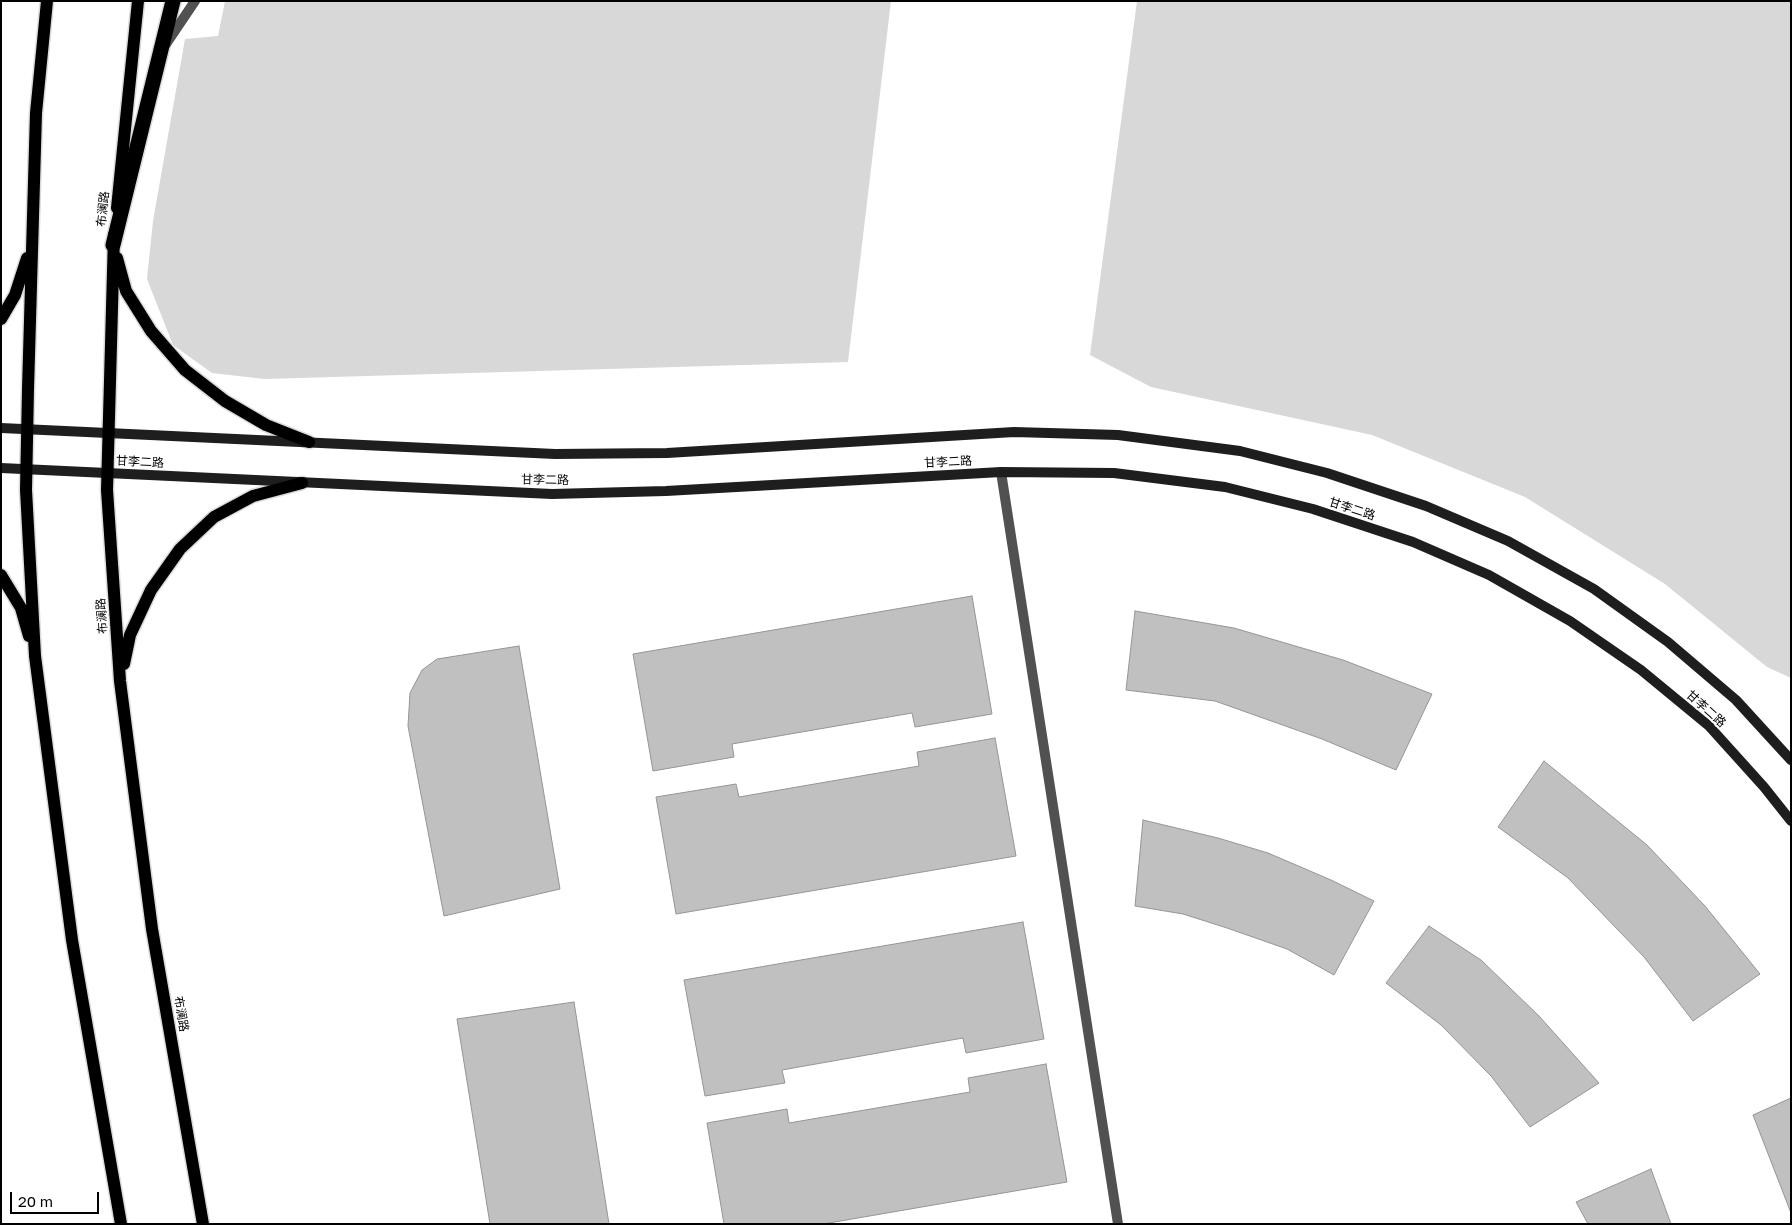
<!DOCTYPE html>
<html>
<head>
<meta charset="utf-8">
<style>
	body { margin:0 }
	#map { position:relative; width:1792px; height:1225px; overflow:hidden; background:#fff; font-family:"Golos Text",sans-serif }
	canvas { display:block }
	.frame { position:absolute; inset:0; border:2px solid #000; pointer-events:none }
	.scale { position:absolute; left:10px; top:1192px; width:89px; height:22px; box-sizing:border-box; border:2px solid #000; border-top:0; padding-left:6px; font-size:15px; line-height:18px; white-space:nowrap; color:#000; -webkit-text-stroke:4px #fff; paint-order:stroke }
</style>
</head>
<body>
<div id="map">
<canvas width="1792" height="1225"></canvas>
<div class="frame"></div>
<div class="scale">20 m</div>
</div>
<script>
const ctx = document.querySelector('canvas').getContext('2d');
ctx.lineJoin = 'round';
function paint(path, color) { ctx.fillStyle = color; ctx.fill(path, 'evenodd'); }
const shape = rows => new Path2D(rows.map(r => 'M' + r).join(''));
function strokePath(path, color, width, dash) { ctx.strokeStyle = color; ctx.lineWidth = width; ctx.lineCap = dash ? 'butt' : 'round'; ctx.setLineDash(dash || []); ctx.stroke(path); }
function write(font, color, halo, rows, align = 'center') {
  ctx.font = font + ' "Golos Text","Noto Sans SC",sans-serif'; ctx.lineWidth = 4; ctx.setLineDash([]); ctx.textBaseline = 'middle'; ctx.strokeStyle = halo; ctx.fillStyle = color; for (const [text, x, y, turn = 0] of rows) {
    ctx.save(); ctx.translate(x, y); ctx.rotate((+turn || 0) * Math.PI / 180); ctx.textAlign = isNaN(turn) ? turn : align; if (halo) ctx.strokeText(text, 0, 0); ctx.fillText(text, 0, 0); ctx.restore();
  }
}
const green = shape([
	[225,1,891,1,848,362,264,379,212,373,173,345,147,279,153,221,185,39,218,36],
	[1137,1,1791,1,1791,678,1767,667,1665,584,1525,497,1372,435,1151,387,1090,355]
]);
const building = shape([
	[972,596,992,714,915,727,912,713,732,744,734,757,653,771,633,654,972,596],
	[1135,611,1234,628,1343,660,1432,694,1396,770,1322,739,1215,701,1126,690,1135,611],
	[519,646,560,889,444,916,408,726,410,693,422,670,437,659,519,646],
	[995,738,1016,856,676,914,656,797,736,784,739,797,919,766,917,752,995,738],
	[1544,761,1647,845,1705,906,1760,974,1693,1021,1644,957,1568,878,1498,827,1544,761],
	[1143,820,1218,838,1268,853,1331,880,1374,901,1334,975,1287,949,1227,928,1183,914,1135,906,1143,820],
	[1023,922,1044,1039,966,1053,963,1038,782,1070,785,1083,705,1096,684,980,1023,922],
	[1429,926,1481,960,1539,1016,1599,1083,1530,1127,1491,1076,1441,1025,1386,983,1429,926],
	[574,1002,609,1224,490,1224,457,1019,574,1002],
	[1046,1064,1067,1182,823,1224,724,1224,707,1123,787,1109,789,1123,970,1092,968,1078,1046,1064],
	[1791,1098,1791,1213,1753,1115,1791,1098],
	[1651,1169,1671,1224,1588,1224,1576,1202,1651,1169]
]);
const service = shape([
	[166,44,195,1],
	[1001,472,1118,1224]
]);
const secondary = shape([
	[1,428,555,454,667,453,1014,432,1118,435,1240,451,1327,473,1426,506,1508,541,1594,589,1668,642,1736,700,1791,760],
	[1,468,552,494,666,491,1001,472,1114,473,1225,487,1313,509,1413,542,1489,575,1570,621,1641,670,1709,726,1764,787,1791,821]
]);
const primary = shape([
	[47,1,36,113,28,389,26,490,35,656,72,940,121,1224],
	[117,208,138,1],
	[114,235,107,490,120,681,152,929,203,1224],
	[117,258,126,291,151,331,185,370,225,401,266,425,309,442],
	[1,319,15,295,27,258],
	[1,575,21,608,29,636],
	[124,664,130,635,151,590,180,549,214,517,253,496,302,483]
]);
const motorway = shape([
	[113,245,173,1]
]);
const streetNames = [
	["布澜路",103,209,-84],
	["甘李二路",140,462,3],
	["甘李二路",948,462,-3],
	["甘李二路",545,480,1],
	["甘李二路",1352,509,18],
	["布澜路",102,616,-94],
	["甘李二路",1706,709,42],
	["布澜路",181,1014,80]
];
paint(green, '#d8d8d8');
paint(building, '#c0c0c0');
strokePath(building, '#959595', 1);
strokePath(primary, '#dbdbdb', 15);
strokePath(motorway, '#dbdbdb', 18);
strokePath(service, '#515151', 10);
strokePath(secondary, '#1e1e1e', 10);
strokePath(primary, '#000', 12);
strokePath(motorway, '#000', 15);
write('12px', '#000', '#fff', streetNames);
</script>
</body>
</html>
